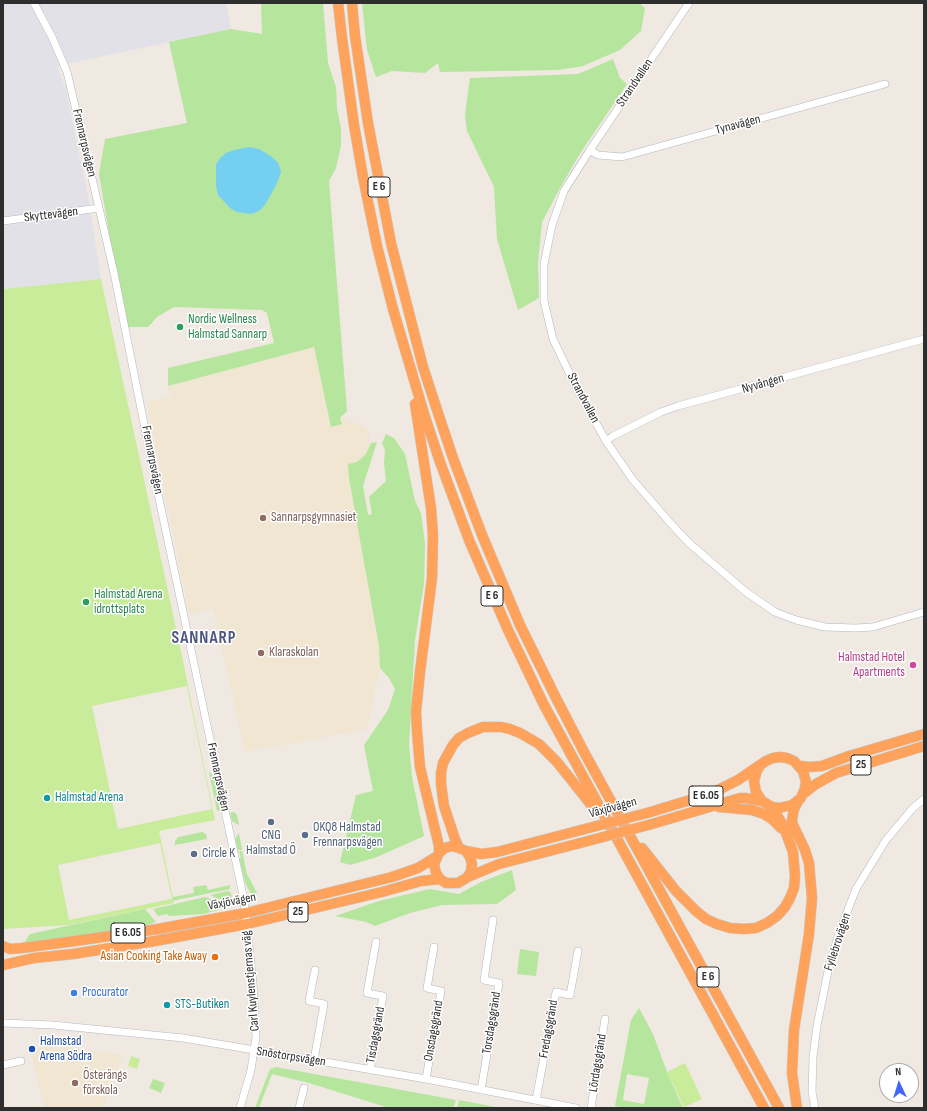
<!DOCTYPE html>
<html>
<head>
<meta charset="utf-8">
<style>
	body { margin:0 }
	#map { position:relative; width:927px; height:1111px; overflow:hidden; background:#efe9e1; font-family:"Sofia Sans Condensed",sans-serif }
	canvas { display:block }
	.frame { position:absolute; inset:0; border:4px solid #2e2e2e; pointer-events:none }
	.north { position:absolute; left:879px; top:1063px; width:40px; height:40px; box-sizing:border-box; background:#fff; border:1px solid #ababab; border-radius:50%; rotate:356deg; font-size:11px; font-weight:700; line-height:16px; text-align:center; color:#2e2e2e }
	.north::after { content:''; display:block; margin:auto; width:14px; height:18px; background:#4264fb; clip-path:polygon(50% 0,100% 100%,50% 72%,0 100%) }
</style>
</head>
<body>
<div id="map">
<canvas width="927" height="1111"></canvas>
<div class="frame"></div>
<div class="north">N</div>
</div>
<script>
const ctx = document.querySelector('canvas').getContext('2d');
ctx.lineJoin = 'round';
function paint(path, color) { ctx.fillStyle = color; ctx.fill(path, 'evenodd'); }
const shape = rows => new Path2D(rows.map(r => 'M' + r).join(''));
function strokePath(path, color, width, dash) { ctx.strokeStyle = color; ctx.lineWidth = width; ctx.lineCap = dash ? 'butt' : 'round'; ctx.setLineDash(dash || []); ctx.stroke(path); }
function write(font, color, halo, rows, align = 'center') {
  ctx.font = font + ' "Sofia Sans Condensed",sans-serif'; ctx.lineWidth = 3; ctx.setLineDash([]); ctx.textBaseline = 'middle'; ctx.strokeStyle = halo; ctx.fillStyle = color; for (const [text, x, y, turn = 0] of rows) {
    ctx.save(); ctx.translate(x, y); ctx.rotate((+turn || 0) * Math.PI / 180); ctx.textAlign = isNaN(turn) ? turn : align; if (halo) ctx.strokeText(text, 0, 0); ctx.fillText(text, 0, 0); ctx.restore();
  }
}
const industrial = shape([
	[3,3,226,3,231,29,57,66,66,90,88,196,101,279,3,289]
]);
const education = shape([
	[314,347,331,426,341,424,340,418,343,417,367,428,371,443,366,454,357,462,349,464,379,646,380,668,367,729,245,752,205,573,212,609,189,614,147,402,171,397,168,386],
	[41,1044,123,1055,102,1108,45,1108,32,1057]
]);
const green = shape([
	[261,3,323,3,328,63,336,87,337,109,341,128,341,146,336,168,329,181,347,411,340,418,342,424,331,427,314,347,168,386,168,368,274,343,267,313,262,310,174,307,157,317,148,327,128,327,110,239,99,174,105,139,187,123,169,42,231,29,262,34],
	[362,3,639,3,645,8,641,31,620,50,583,66,558,70,440,72,438,63,425,73,392,71,376,77,367,50],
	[613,59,620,78,627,84,581,152,560,188,542,222,538,262,539,298,518,310,497,239,494,187,467,131,465,115,470,78,578,74],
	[386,434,394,438,405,454,415,501,421,513,425,544,424,584,415,640,409,745,412,777,424,836,377,857,350,865,340,862,356,795,373,791,364,745,388,710,395,689,389,678,380,668,379,646,349,478,348,464,357,462,366,454,371,443,377,442,363,486,368,515,372,514,369,497,386,481,384,463,385,450,382,443],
	[209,772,214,776,221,810,217,811],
	[234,812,237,815,239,825,232,821,230,813],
	[202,832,206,834,207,839,175,845,175,841,178,837],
	[239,833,242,850,238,850,235,839],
	[239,851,242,851,247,874,257,893,251,894,245,882,239,858,241,858],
	[512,870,516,890,497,904,442,905,410,913,375,926,366,922,335,916,379,901,430,889,459,894,481,882],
	[206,885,208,890,230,885,230,889,79,920,172,899,173,897,194,893,193,887],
	[228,891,231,893,232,898,227,899,219,899,210,895],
	[205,897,220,902,222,909,204,914,169,916,167,914,158,916,153,909],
	[145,909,156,922,139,928,23,944,30,934],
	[520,949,539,952,536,976,517,974],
	[639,1008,653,1034,667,1072,683,1108,624,1108,615,1106,631,1020],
	[627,1074,649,1078,644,1104,623,1100],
	[276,1067,456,1100,453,1108,389,1108,309,1083,272,1074,259,1108,255,1108,270,1069],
	[153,1079,165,1083,161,1093,149,1088],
	[459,1100,501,1108,457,1108]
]);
const pitch = shape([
	[101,279,183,661,215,820,159,831,174,903,69,925,3,929,3,289],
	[187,686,212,809,118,829,92,706],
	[160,843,172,899,69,920,58,865],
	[131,1056,140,1059,137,1069,128,1066],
	[685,1063,702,1099,684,1107,667,1072]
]);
const water = shape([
	[249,147,259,149,272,157,278,163,281,171,279,178,275,187,265,205,259,211,251,214,237,212,230,208,218,195,216,186,216,164,221,157,226,153,234,150]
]);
const minor = shape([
	[34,3,52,37,67,72,99,208,114,273,157,489,244,900,253,983,256,1037,251,1070,240,1108],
	[689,3,590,150,564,191,552,225,544,264,544,301,553,339,576,387,606,441,633,480,673,526,689,543,746,592,775,612,796,620,825,627,855,628,873,627,924,612],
	[590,150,598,155,622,157,885,84],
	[3,221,99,208],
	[606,441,613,436,661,412,678,406,924,339],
	[3,1023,53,1025,183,1038,426,1079,576,1108],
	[314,1060,324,1004,309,1001,315,970],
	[3,1065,21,1061],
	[370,1070,383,996,367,993,376,942],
	[426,1079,441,991,427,988,434,947],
	[481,1090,499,983,484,980,493,920],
	[536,1100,556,992,570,995,578,951],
	[299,1108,304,1088],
	[591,1108,605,1019],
	[815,1108,812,1092,813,1057,817,1026,828,971,839,933,856,889,886,840,913,808,924,799]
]);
const highway = shape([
	[338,3,342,38,354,125,363,177,377,246,393,309,425,417,440,462,469,540,508,630,544,705,764,1108],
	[352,3,355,36,368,123,391,243,423,367,438,413,453,458,482,535,520,625,557,700,584,752,779,1108],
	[415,404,431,508,433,536,432,578,420,672,416,712,417,731,420,767,439,846,439,853,434,864,436,873,440,879,446,883,458,883,468,877,499,864,588,841],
	[800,766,809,767,822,766,849,756,924,734],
	[803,794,816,784,836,773,924,746],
	[719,807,752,810,764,814,772,819,781,828],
	[647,813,710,794,738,780,766,761,773,758,780,757,787,758,794,761,803,771,806,782,805,788,801,798,792,805,779,808,772,807,762,801,756,792,754,781,757,770,760,766],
	[652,824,740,798,745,798,762,801],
	[459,848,455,839,444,806,441,784,441,773,443,763,453,745,459,738,468,733,483,727,501,727,510,729,520,733,539,744,557,762,596,811],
	[642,848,676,891,696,911,706,919,717,924,730,928,744,929,756,928,767,923,777,916,785,907,790,898,794,888,795,876,793,852,783,825,772,807],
	[466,851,481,854,497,852,581,830],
	[439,853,445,848,452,846,459,848,466,851,470,857,472,864,471,871,468,877],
	[3,946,10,949,22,948,75,941,158,929,246,913,392,877,418,868,436,857],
	[3,965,34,958,73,954,155,941,247,924,382,892,421,881,440,879],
	[797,1108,792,1073,794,1030,809,934,812,898,809,863,805,850,793,825,792,820,794,809,798,801]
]);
const highwayBridge = shape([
	[581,830,647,813],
	[588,841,652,824]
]);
const markers = [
	[180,327,4,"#2e9e5b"],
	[263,518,4,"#8d6e63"],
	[86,602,4,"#2e9e5b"],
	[261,653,4,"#8d6e63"],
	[913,665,4,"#d1479c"],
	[47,798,4,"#0f9aa8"],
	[271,822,4,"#5c6f8a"],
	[305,835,4,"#5c6f8a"],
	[194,854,4,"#5c6f8a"],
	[215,957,4,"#e8710a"],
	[74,993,4,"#3f7fe0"],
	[167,1005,4,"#0f9aa8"],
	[32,1049,4,"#1a4fb4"],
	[75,1083,4,"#8d6e63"]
];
const shields = [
	[379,187,22],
	[492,596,22],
	[861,765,20],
	[706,796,34],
	[298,912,20],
	[128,933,34],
	[708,977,22]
];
const shieldNames = [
	["E 6",379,187],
	["E 6",492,596],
	["25",861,765],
	["E 6.05",706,796],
	["25",298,912],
	["E 6.05",128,933],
	["E 6",708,977]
];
const streetNames = [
	["Strandvallen",635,83,-56],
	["Tynavägen",738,125,-15],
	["Frennarpsvägen",84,143,77],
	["Skyttevägen",51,215,-7],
	["Nyvången",763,384,-16],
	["Strandvallen",583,398,62],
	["Frennarpsvägen",152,460,79],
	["Frennarpsvägen",218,777,78],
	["Växjövägen",613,808,-15],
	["Växjövägen",232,902,-11],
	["Fyllebrovägen",838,942,-72],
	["Carl Kuylenstjernas väg",251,981,-95],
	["Torsdagsgränd",492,1023,-81],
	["Fredagsgränd",549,1029,-80],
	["Onsdagsgränd",434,1031,-80],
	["Tisdagsgränd",376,1035,-80],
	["Snöstorpsvägen",291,1057,9],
	["Lördagsgränd",598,1063,-81]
];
const leisureNames = [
	["Nordic Wellness",188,320],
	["Halmstad Sannarp",188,335],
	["Halmstad Arena",94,595],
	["idrottsplats",94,610]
];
const educationNames = [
	["Sannarpsgymnasiet",271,518],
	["Klaraskolan",269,653],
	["Österängs",83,1076],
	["förskola",83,1091]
];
const hotelNames = [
	["Halmstad Hotel",905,658],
	["Apartments",905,673]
];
const cultureNames = [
	["Halmstad Arena",55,798],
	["STS-Butiken",175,1005]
];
const serviceNames = [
	["OKQ8 Halmstad",313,828],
	["Frennarpsvägen",313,843],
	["CNG",271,836,"center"],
	["Halmstad Ö",271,851,"center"],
	["Circle K",202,854]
];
const foodNames = [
	["Asian Cooking Take Away",207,957]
];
const shopNames = [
	["Procurator",82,993]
];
const transitNames = [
	["Halmstad",40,1042],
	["Arena Södra",40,1057]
];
const districtNames = [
	["SANNARP",204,639]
];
paint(industrial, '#e3e1e8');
paint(education, '#f0e6d1');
paint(green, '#b6e59e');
paint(pitch, '#c9ec9a');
paint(water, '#75cff0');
strokePath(minor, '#b4b7c1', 8);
strokePath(highway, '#c9c9c9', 11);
strokePath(minor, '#fff', 7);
strokePath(highway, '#ffa35c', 10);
strokePath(highwayBridge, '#c9c9c9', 11, []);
strokePath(highwayBridge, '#ffa35c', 10);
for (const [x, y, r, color] of markers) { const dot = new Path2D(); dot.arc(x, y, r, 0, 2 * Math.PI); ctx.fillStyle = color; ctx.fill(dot); strokePath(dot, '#fff', 1.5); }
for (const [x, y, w] of shields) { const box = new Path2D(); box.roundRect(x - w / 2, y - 10, w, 20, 3); ctx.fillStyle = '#fff'; ctx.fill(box); strokePath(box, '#2e2e2e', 1); }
write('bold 12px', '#2e2e2e', null, shieldNames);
write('13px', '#2e2e2e', '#fff', streetNames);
write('13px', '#27864d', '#fff', leisureNames, 'left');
write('13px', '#785e54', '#fff', educationNames, 'left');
write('13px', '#b23c85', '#fff', hotelNames, 'right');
write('13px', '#0d838f', '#fff', cultureNames, 'left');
write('13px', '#4e5e75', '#fff', serviceNames, 'left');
write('13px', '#c56008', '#fff', foodNames, 'right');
write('13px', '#366cbe', '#fff', shopNames, 'left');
write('13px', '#164399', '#fff', transitNames, 'left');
ctx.letterSpacing = '1px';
write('bold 17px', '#4d5680', '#fff', districtNames);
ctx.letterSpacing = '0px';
</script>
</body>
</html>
